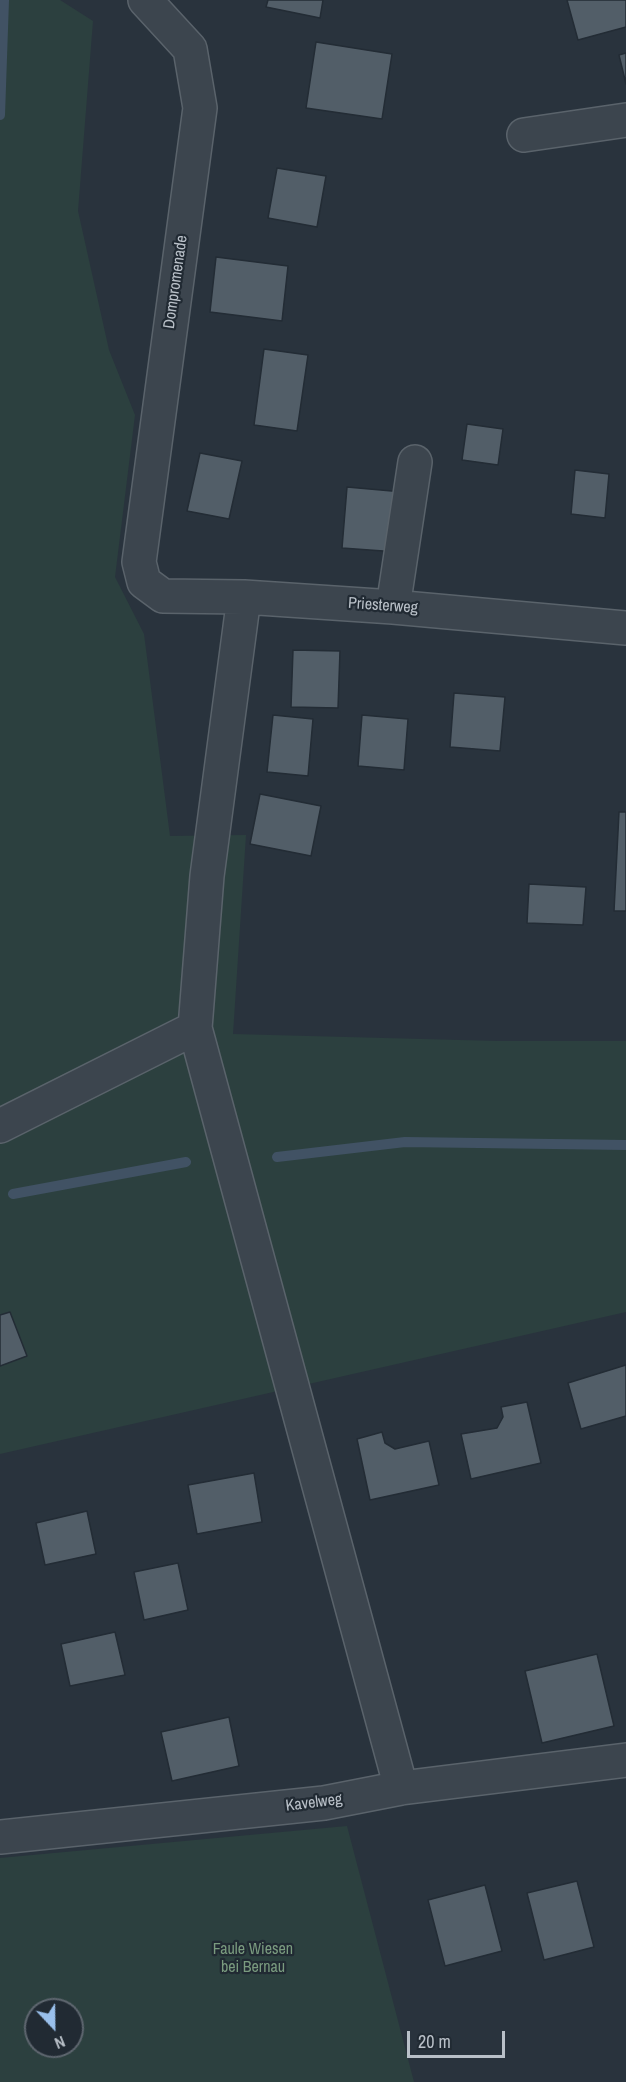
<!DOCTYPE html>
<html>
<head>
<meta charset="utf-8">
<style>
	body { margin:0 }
	#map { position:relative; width:626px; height:2082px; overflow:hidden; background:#29333d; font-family:"Archivo Narrow",sans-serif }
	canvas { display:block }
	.north { position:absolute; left:24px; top:1998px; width:60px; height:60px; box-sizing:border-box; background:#212a33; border:2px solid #5e666f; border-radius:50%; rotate:158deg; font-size:16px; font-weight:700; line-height:24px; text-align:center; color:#b9c0c8 }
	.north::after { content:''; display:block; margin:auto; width:21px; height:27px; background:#9ac0ec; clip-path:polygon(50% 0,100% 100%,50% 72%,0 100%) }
	.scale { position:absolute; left:407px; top:2031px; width:98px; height:27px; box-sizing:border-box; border:3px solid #b9c0c8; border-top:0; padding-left:8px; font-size:18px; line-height:21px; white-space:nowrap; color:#b9c0c8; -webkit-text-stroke:4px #212a33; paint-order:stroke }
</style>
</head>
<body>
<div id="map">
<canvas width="626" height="2082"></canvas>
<div class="north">N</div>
<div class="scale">20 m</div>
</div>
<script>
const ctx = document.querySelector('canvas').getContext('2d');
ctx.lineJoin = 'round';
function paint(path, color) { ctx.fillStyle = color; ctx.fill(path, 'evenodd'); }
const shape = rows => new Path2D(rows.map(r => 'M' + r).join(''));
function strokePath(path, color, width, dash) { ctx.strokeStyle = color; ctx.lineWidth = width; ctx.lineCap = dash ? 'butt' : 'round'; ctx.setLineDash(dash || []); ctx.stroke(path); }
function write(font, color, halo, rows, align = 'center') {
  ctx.font = font + ' "Archivo Narrow",sans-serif'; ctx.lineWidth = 4.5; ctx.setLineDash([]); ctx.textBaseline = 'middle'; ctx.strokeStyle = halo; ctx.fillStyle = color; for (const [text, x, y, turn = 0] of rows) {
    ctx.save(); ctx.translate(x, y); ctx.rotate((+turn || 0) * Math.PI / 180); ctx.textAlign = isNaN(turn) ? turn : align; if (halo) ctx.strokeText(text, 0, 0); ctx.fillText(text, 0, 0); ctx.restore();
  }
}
const green = shape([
	[0,0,60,0,93,21,78,211,109,350,135,415,115,577,144,634,170,836,246,835,233,1034,498,1041,626,1041,626,1312,0,1454],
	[347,1826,414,2082,0,2082,0,1858],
	[36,2010,72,2010,72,2046,36,2046]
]);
const stream = shape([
	[0,115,4,0],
	[277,1157,405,1142,626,1145],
	[13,1194,186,1162]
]);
const building = shape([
	[268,0,323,0,320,18,266,7,268,0],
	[567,0,626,0,626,27,578,40,567,0],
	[316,42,392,54,382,119,306,108,316,42],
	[626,53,626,84,619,55,626,53],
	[277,168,326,176,317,227,268,218,277,168],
	[216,257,288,266,282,321,210,312,216,257],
	[264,349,308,355,297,431,254,425,264,349],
	[467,424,503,429,498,465,462,460,467,424],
	[200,453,242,461,229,519,187,511,200,453],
	[575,470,609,474,605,518,571,514,575,470],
	[347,487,403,492,397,552,342,548,347,487],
	[293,650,340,651,338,708,291,707,293,650],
	[454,693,505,697,500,751,450,747,454,693],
	[273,715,313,719,308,776,267,772,273,715],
	[362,715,408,719,404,770,358,766,362,715],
	[260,794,321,806,311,856,250,844,260,794],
	[619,812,626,812,626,911,614,911,619,812],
	[529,884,586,887,583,925,527,923,529,884],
	[10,1312,27,1356,0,1366,0,1315,10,1312],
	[626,1365,626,1416,581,1429,568,1383,626,1365],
	[527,1402,541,1463,471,1479,461,1434,497,1428,503,1417,501,1407,527,1402],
	[382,1432,385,1443,395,1449,429,1441,439,1485,370,1500,357,1439,382,1432],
	[254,1473,262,1522,197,1534,188,1485,254,1473],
	[87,1511,96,1554,45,1565,36,1523,87,1511],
	[178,1563,188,1610,144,1620,134,1572,178,1563],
	[115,1632,125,1675,70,1686,61,1644,115,1632],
	[597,1654,614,1726,542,1743,525,1671,597,1654],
	[229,1717,239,1766,172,1781,161,1732,229,1717],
	[577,1881,594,1947,544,1960,527,1893,577,1881],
	[485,1885,502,1951,445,1966,428,1900,485,1885]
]);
const minor = shape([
	[145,0,190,49,200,108,139,562,144,582,163,596,244,597,393,607,626,628],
	[524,135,626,120],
	[244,597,207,876,195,1028,401,1788],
	[393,607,415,462],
	[0,1126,195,1028],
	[0,1837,324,1803,401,1788,626,1760]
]);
const streetNames = [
	["Dompromenade",176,282,-82],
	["Priesterweg",383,606,4],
	["Kavelweg",314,1803,-7]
];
const parkNames = [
	["Faule Wiesen",253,1950],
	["bei Bernau",253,1968]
];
paint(green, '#2c403f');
strokePath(stream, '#415264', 10);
paint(building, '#525e68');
strokePath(building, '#232c35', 1.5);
strokePath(minor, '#5a636b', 36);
strokePath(minor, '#3c454e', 33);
write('16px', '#b9c0c8', '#212a33', streetNames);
write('16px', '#7a9b7f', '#212a33', parkNames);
</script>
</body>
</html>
